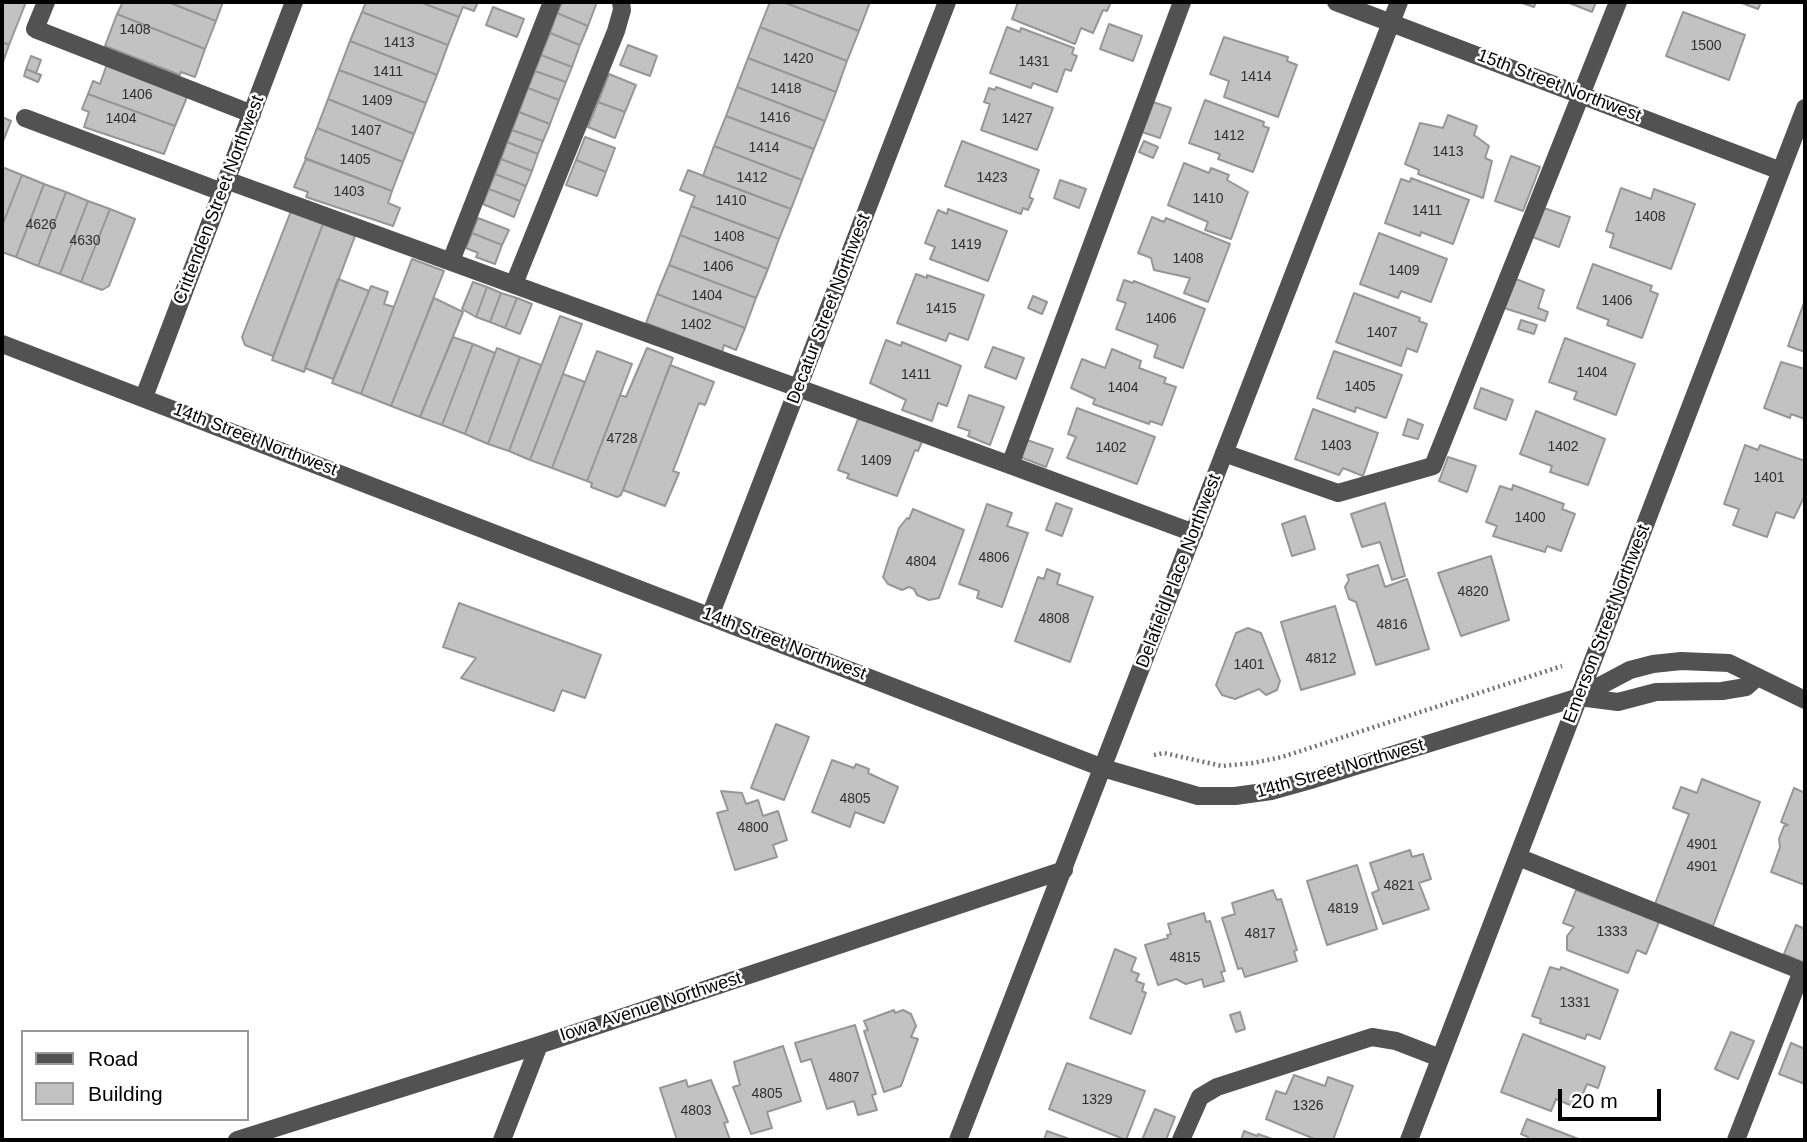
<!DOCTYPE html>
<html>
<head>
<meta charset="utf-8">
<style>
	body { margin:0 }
	#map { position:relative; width:1807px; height:1142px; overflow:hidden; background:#fff; font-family:Helvetica,sans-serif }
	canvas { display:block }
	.frame { position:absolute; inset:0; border:4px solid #000; pointer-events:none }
	.legend { position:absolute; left:21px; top:1030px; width:228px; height:91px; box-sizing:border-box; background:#fff; border:2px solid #999; margin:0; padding:9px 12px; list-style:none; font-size:21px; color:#000 }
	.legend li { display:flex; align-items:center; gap:14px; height:35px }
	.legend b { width:35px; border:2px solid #999 }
	.scale { position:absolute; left:1558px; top:1089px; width:103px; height:32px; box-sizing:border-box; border:4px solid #000; border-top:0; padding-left:9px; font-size:21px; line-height:24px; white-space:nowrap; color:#000; -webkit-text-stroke:5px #fff; paint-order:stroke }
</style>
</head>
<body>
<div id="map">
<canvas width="1807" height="1142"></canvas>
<div class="frame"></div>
<ul class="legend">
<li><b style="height:9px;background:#525252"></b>Road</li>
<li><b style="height:19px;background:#c2c2c2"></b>Building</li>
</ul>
<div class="scale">20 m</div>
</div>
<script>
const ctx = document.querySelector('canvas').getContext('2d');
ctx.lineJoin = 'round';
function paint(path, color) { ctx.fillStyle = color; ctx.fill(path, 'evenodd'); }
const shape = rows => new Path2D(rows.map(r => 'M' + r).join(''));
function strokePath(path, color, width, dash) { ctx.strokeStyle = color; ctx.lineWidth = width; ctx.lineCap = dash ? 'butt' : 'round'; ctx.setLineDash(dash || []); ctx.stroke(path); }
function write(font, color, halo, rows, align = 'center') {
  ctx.font = font + ' Helvetica,sans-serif'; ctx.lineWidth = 5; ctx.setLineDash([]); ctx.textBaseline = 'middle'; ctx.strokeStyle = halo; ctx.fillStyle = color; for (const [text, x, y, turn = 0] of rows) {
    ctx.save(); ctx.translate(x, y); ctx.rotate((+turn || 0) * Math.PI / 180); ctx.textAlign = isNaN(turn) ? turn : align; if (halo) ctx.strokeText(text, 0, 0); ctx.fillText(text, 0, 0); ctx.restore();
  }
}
const building = shape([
	[2,2,26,2,9,45,2,42,2,2],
	[123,2,168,2,216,21,205,49,117,14,123,2],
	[168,2,223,2,216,21,168,2],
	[366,2,420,2,459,17,448,45,362,12,366,2],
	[420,2,478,2,474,11,463,7,459,17,420,2],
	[562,2,597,2,588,26,557,13,562,2],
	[770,2,783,2,859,31,847,61,760,27,770,2],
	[783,2,870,2,859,31,783,2],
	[1018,2,1111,2,1107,11,1103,10,1093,33,1081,28,1075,44,1012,19,1018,2],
	[1519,2,1536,2,1534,7,1519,2],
	[1567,2,1596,2,1592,12,1567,2],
	[1739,2,1761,2,1758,9,1739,2],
	[493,7,524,19,517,37,486,25,493,7],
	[362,12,448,45,437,75,350,41,362,12],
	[1683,12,1745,35,1729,80,1666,56,1683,12],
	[557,13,588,26,580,45,550,33,557,13],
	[117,14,205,49,195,77,181,72,180,75,105,46,117,14],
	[1109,24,1142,36,1133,61,1100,49,1109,24],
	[760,27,847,61,836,92,748,58,760,27],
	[1007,27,1020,32,1021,28,1074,48,1072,54,1077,56,1071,71,1065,69,1057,92,1033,83,1031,88,990,73,1007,27],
	[550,33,580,45,572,67,541,55,550,33],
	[1224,37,1288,57,1287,61,1297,65,1278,117,1224,97,1229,81,1210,74,1224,37],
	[350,41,437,75,426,103,339,70,350,41],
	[2,42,9,45,2,65,2,42],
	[628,45,657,56,650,76,620,65,628,45],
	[541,55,572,67,566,82,535,71,541,55],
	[31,56,41,60,36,73,26,69,31,56],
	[748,58,836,92,825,121,737,87,748,58],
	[107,64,187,97,175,126,88,94,93,81,100,84,107,64],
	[26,69,41,75,38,82,24,76,26,69],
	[339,70,426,103,414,134,328,99,339,70],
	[535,71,566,82,559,100,528,88,535,71],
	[609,74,636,85,625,112,598,102,609,74],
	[737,87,825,121,814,149,726,116,737,87],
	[996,87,1053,108,1037,150,981,130,990,104,984,102,989,88,995,90,996,87],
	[528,88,559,100,550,124,519,112,528,88],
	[88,94,175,126,164,154,84,127,89,112,82,109,88,94],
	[328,99,414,134,403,162,317,128,328,99],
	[1205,100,1264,122,1263,126,1269,128,1253,172,1218,159,1220,154,1189,143,1205,100],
	[1150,101,1171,108,1160,138,1139,131,1150,101],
	[598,102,625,112,615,138,588,127,598,102],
	[519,112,550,124,543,141,512,130,519,112],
	[1448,115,1477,126,1474,135,1489,146,1485,158,1492,161,1483,198,1418,174,1419,170,1405,164,1420,123,1443,128,1448,115],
	[726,116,814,149,802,180,714,146,726,116],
	[2,117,11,121,2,144,2,117],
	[317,128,403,162,392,191,305,158,317,128],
	[512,130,543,141,538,154,507,142,512,130],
	[585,137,615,148,606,172,576,160,585,137],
	[962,141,1039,170,1029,197,1033,199,1028,210,1023,208,1021,214,945,186,962,141],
	[1144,141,1158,147,1153,158,1139,152,1144,141],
	[507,142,538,154,532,171,501,159,507,142],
	[714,146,802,180,791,209,703,176,714,146],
	[1511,156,1540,167,1523,211,1495,201,1511,156],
	[306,159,392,191,388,203,400,208,393,226,306,197,308,192,294,187,306,159],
	[501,159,532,171,526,186,495,174,501,159],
	[576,160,606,172,597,196,566,185,576,160],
	[1184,163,1209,173,1211,168,1229,175,1227,180,1248,192,1231,239,1205,230,1208,222,1168,205,1184,163],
	[2,167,22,175,2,226,2,167],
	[688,170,791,209,779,239,691,206,695,196,680,190,688,170],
	[495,174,526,186,520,201,489,189,495,174],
	[22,175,44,184,16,257,2,252,2,226,22,175],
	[1411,178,1469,200,1453,244,1421,232,1420,236,1385,223,1401,179,1410,182,1411,178],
	[1060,180,1086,189,1079,208,1054,198,1060,180],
	[44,184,66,192,38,266,16,257,44,184],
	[1621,188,1651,199,1654,189,1695,204,1671,269,1610,247,1614,234,1606,231,1621,188],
	[489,189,520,201,514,217,483,204,489,189],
	[66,192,88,201,60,274,38,266,66,192],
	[88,201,110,209,81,282,60,274,88,201],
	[691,206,779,239,768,269,680,235,691,206],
	[1541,207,1570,217,1559,247,1530,236,1541,207],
	[110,209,135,219,109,286,102,290,81,282,110,209],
	[948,209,1007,231,988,281,930,259,935,247,925,243,938,210,947,214,948,209],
	[291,211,323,224,273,356,245,345,242,337,291,211],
	[1152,217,1164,222,1166,218,1230,244,1208,302,1184,293,1190,278,1154,270,1151,258,1138,253,1152,217],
	[478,218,509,230,502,245,472,233,478,218],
	[323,224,355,236,304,372,272,360,323,224],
	[472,233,502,245,495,264,476,257,478,253,466,248,472,233],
	[1379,233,1447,259,1431,302,1401,291,1398,298,1360,284,1379,233],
	[680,235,768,269,756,298,669,265,680,235],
	[412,259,444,271,391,406,361,394,412,259],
	[1593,264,1652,286,1650,291,1658,294,1642,338,1607,325,1609,320,1577,308,1593,264],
	[669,265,756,298,745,328,657,294,669,265],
	[916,274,927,278,927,275,984,295,968,340,949,333,946,341,897,323,916,274],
	[338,279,369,291,333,379,305,368,338,279],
	[1516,279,1544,290,1538,308,1548,312,1545,321,1504,308,1516,279],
	[1124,280,1133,283,1134,281,1205,309,1183,368,1154,357,1158,345,1116,329,1126,303,1117,300,1124,280],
	[473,282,487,287,476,317,462,309,473,282],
	[371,286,388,292,384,304,394,307,361,394,332,383,371,286],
	[487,287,501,293,490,322,476,317,487,287],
	[501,293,517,298,505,328,490,322,501,293],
	[1354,293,1420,318,1419,321,1427,324,1417,352,1407,348,1401,366,1336,342,1354,293],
	[657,294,745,328,736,350,724,345,722,352,646,323,657,294],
	[1033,296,1047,302,1042,314,1028,308,1033,296],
	[434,298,463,312,420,417,391,406,434,298],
	[517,298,532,304,520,334,505,328,517,298],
	[1805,300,1805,352,1788,346,1805,300],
	[560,316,582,324,530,460,509,451,560,316],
	[1521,320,1537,325,1534,334,1518,329,1521,320],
	[453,337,473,344,442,425,420,417,453,337],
	[1565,338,1635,364,1616,415,1574,399,1577,392,1549,382,1565,338],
	[886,340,901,346,902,342,961,366,947,406,938,403,932,421,902,410,906,400,870,383,886,340],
	[473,344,495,353,465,434,442,425,473,344],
	[993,347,1024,358,1016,379,985,367,993,347],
	[497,348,520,357,488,444,465,434,497,348],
	[647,348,673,358,621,495,617,497,591,487,592,483,587,481,620,395,626,397,647,348],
	[1112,349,1141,361,1139,368,1166,378,1164,383,1176,387,1162,425,1150,421,1149,424,1093,404,1095,399,1071,388,1082,359,1105,368,1112,349],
	[597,351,632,364,587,481,552,468,597,351],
	[1334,351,1402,375,1386,418,1356,407,1355,412,1317,398,1334,351],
	[520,357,541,365,509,451,488,444,520,357],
	[1781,362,1805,369,1805,419,1791,414,1790,418,1764,408,1781,362],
	[670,365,714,382,705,405,699,403,673,471,679,473,665,506,623,490,670,365],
	[563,374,585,382,552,468,530,460,563,374],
	[1481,388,1513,400,1506,420,1474,408,1481,388],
	[969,395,1004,407,990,445,968,436,970,431,958,427,969,395],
	[1077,408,1155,437,1137,484,1067,458,1076,437,1068,434,1077,408],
	[1313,409,1378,433,1363,476,1343,468,1339,475,1295,459,1313,409],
	[1536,411,1605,439,1588,485,1550,472,1552,466,1520,454,1536,411],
	[858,419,924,437,918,451,915,450,897,496,847,478,849,474,838,470,858,419],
	[1408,419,1423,425,1418,439,1403,435,1408,419],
	[1027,440,1053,449,1046,467,1020,457,1027,440],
	[1745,445,1758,450,1760,445,1805,461,1805,495,1794,518,1776,512,1767,537,1733,525,1739,509,1724,504,1745,445],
	[1448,457,1476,466,1467,492,1439,481,1448,457],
	[1513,485,1564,504,1562,509,1575,514,1561,551,1547,546,1545,552,1493,536,1497,526,1486,522,1500,486,1512,490,1513,485],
	[1056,503,1072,509,1062,536,1046,530,1056,503],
	[1385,503,1405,576,1392,580,1380,542,1362,547,1351,514,1385,503],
	[987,504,1012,513,1007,526,1028,533,1002,607,977,598,979,591,959,584,987,504],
	[913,509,964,530,939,598,929,600,917,595,914,589,909,587,902,590,888,584,883,577,899,528,907,518,909,519,913,509],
	[1305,516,1315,549,1292,556,1282,524,1305,516],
	[1491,556,1509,620,1461,636,1438,573,1491,556],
	[1378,565,1385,587,1407,579,1429,649,1376,665,1356,602,1349,599,1345,587,1349,580,1347,575,1378,565],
	[1047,569,1060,574,1057,584,1093,597,1070,662,1015,641,1038,577,1044,579,1047,569],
	[459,603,601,655,585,698,562,690,554,711,461,678,476,658,443,647,459,603],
	[1335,606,1355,674,1301,690,1281,622,1335,606],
	[1248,628,1261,633,1280,681,1277,690,1266,695,1259,689,1235,699,1222,695,1216,685,1236,633,1248,628],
	[776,724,809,737,784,800,751,788,776,724],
	[832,760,854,768,856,764,869,769,868,773,898,787,884,823,855,812,850,827,812,812,832,760],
	[1702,779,1760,802,1713,926,1655,904,1689,814,1673,808,1681,787,1697,793,1702,779],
	[1794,788,1805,793,1805,885,1771,872,1780,847,1779,839,1784,826,1788,825,1781,822,1794,788],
	[721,791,742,793,746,804,758,800,763,816,778,811,787,840,773,845,777,857,735,870,717,813,728,810,721,791],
	[1410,850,1412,857,1423,854,1431,879,1419,883,1429,909,1383,924,1372,893,1379,890,1370,863,1410,850],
	[1357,865,1377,929,1327,945,1307,881,1357,865],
	[1273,890,1277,900,1281,899,1297,950,1294,951,1297,961,1245,977,1242,968,1238,969,1222,918,1235,914,1232,903,1273,890],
	[1576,890,1659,922,1646,954,1637,950,1628,973,1567,950,1567,936,1574,927,1563,923,1576,890],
	[1204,913,1206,922,1210,921,1225,971,1221,972,1224,981,1204,987,1202,979,1186,984,1176,979,1158,985,1145,945,1168,938,1167,935,1171,934,1168,924,1204,913],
	[1796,925,1805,929,1805,963,1784,954,1796,925],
	[1115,949,1136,958,1131,971,1139,974,1136,981,1144,984,1142,991,1146,993,1131,1034,1090,1018,1115,949],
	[1550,967,1560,970,1561,967,1618,990,1600,1039,1587,1034,1585,1039,1540,1023,1541,1019,1532,1016,1550,967],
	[894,1010,895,1013,903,1010,911,1014,916,1026,911,1037,918,1039,901,1086,884,1092,864,1031,868,1030,864,1021,894,1010],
	[1240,1012,1245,1029,1236,1032,1230,1015,1240,1012],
	[855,1025,876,1094,872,1095,877,1110,858,1115,854,1101,827,1109,811,1059,801,1062,795,1043,855,1025],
	[1731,1032,1754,1041,1738,1079,1715,1069,1731,1032],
	[1523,1034,1605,1067,1598,1088,1587,1084,1577,1108,1556,1099,1551,1111,1501,1092,1523,1034],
	[1791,1043,1805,1049,1805,1084,1779,1074,1791,1043],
	[783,1046,801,1101,767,1112,772,1128,751,1134,733,1087,740,1085,734,1062,783,1046],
	[1067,1063,1145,1091,1126,1140,1049,1109,1067,1063],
	[1294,1075,1325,1086,1328,1077,1353,1086,1333,1140,1317,1140,1266,1119,1276,1091,1286,1094,1294,1075],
	[686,1080,688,1087,711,1080,728,1122,724,1123,730,1140,677,1140,660,1088,686,1080],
	[1155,1109,1175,1117,1166,1140,1142,1140,1155,1109],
	[1527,1119,1581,1140,1527,1140,1528,1137,1521,1134,1527,1119],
	[1047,1131,1072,1140,1044,1140,1047,1131],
	[1244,1131,1257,1136,1258,1134,1275,1140,1241,1140,1244,1131]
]);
const path = shape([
	[1154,755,1164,753,1222,766,1253,763,1282,757,1562,666]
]);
const minor = shape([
	[46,2,35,29,252,114],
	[1336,2,1781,171],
	[25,118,222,192],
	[226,180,1010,465,1182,2],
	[451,261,552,2],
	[514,284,616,31,622,10,621,2],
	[2,344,1103,768,1198,796,1235,796,1271,791,1314,779,1579,697,1630,670,1653,664,1681,661,1729,663,1805,700],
	[144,397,294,2],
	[1224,453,1338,493,1433,466,1618,2],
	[1010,465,1194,533],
	[710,616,947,2],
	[1579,697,1618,702,1656,692,1722,691,1746,687,1756,678],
	[1518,857,1802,971],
	[237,1140,539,1045,1064,870],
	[502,1140,539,1045],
	[958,1140,1399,2],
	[1181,1140,1200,1097,1217,1087,1372,1037,1396,1041,1440,1058],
	[1409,1140,1805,108],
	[1736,1140,1802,971,1805,972]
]);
const numberNames = [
	["1408",135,30],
	["1413",399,43],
	["1500",1706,46],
	["1420",798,59],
	["1431",1034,62],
	["1411",388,72],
	["1414",1256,77],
	["1418",786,89],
	["1406",137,95],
	["1409",377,101],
	["1416",775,118],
	["1404",121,119],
	["1427",1017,119],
	["1407",366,131],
	["1412",1229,136],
	["1414",764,148],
	["1413",1448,152],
	["1405",355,160],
	["1412",752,178],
	["1423",992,178],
	["1403",349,192],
	["1410",1208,199],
	["1410",731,201],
	["1411",1427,211],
	["1408",1650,217],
	["4626",41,225],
	["1408",729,237],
	["4630",85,241],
	["1419",966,245],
	["1408",1188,259],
	["1406",718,267],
	["1409",1404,271],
	["1404",707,296],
	["1406",1617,301],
	["1415",941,309],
	["1406",1161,319],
	["1402",696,325],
	["1407",1382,333],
	["1404",1592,373],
	["1411",916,375],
	["1405",1360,387],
	["1404",1123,388],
	["4728",622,439],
	["1403",1336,446],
	["1402",1563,447],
	["1402",1111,448],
	["1409",876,461],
	["1401",1769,478],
	["1400",1530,518],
	["4806",994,558],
	["4804",921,562],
	["4820",1473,592],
	["4808",1054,619],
	["4816",1392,625],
	["4812",1321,659],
	["1401",1249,665],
	["4805",855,799],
	["4800",753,828],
	["4901",1702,845],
	["4901",1702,867],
	["4821",1399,886],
	["4819",1343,909],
	["1333",1612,932],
	["4817",1260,934],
	["4815",1185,958],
	["1331",1575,1003],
	["4807",844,1078],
	["4805",767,1094],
	["1329",1097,1100],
	["1326",1308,1106],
	["4803",696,1111]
];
const streetNames = [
	["15th Street Northwest",1559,86,21],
	["Crittenden Street Northwest",219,200,-69],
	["Decatur Street Northwest",829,309,-69],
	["14th Street Northwest",255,440,21],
	["Delafield Place Northwest",1179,571,-69],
	["Emerson Street Northwest",1607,624,-69],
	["14th Street Northwest",784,644,21],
	["14th Street Northwest",1340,769,-16],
	["Iowa Avenue Northwest",651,1007,-18]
];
paint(building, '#c2c2c2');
strokePath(building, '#969696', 2);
strokePath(path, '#747474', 4.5, [2, 3.5]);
strokePath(minor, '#525252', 18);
write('14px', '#303030', null, numberNames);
write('18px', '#000', '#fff', streetNames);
</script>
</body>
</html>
